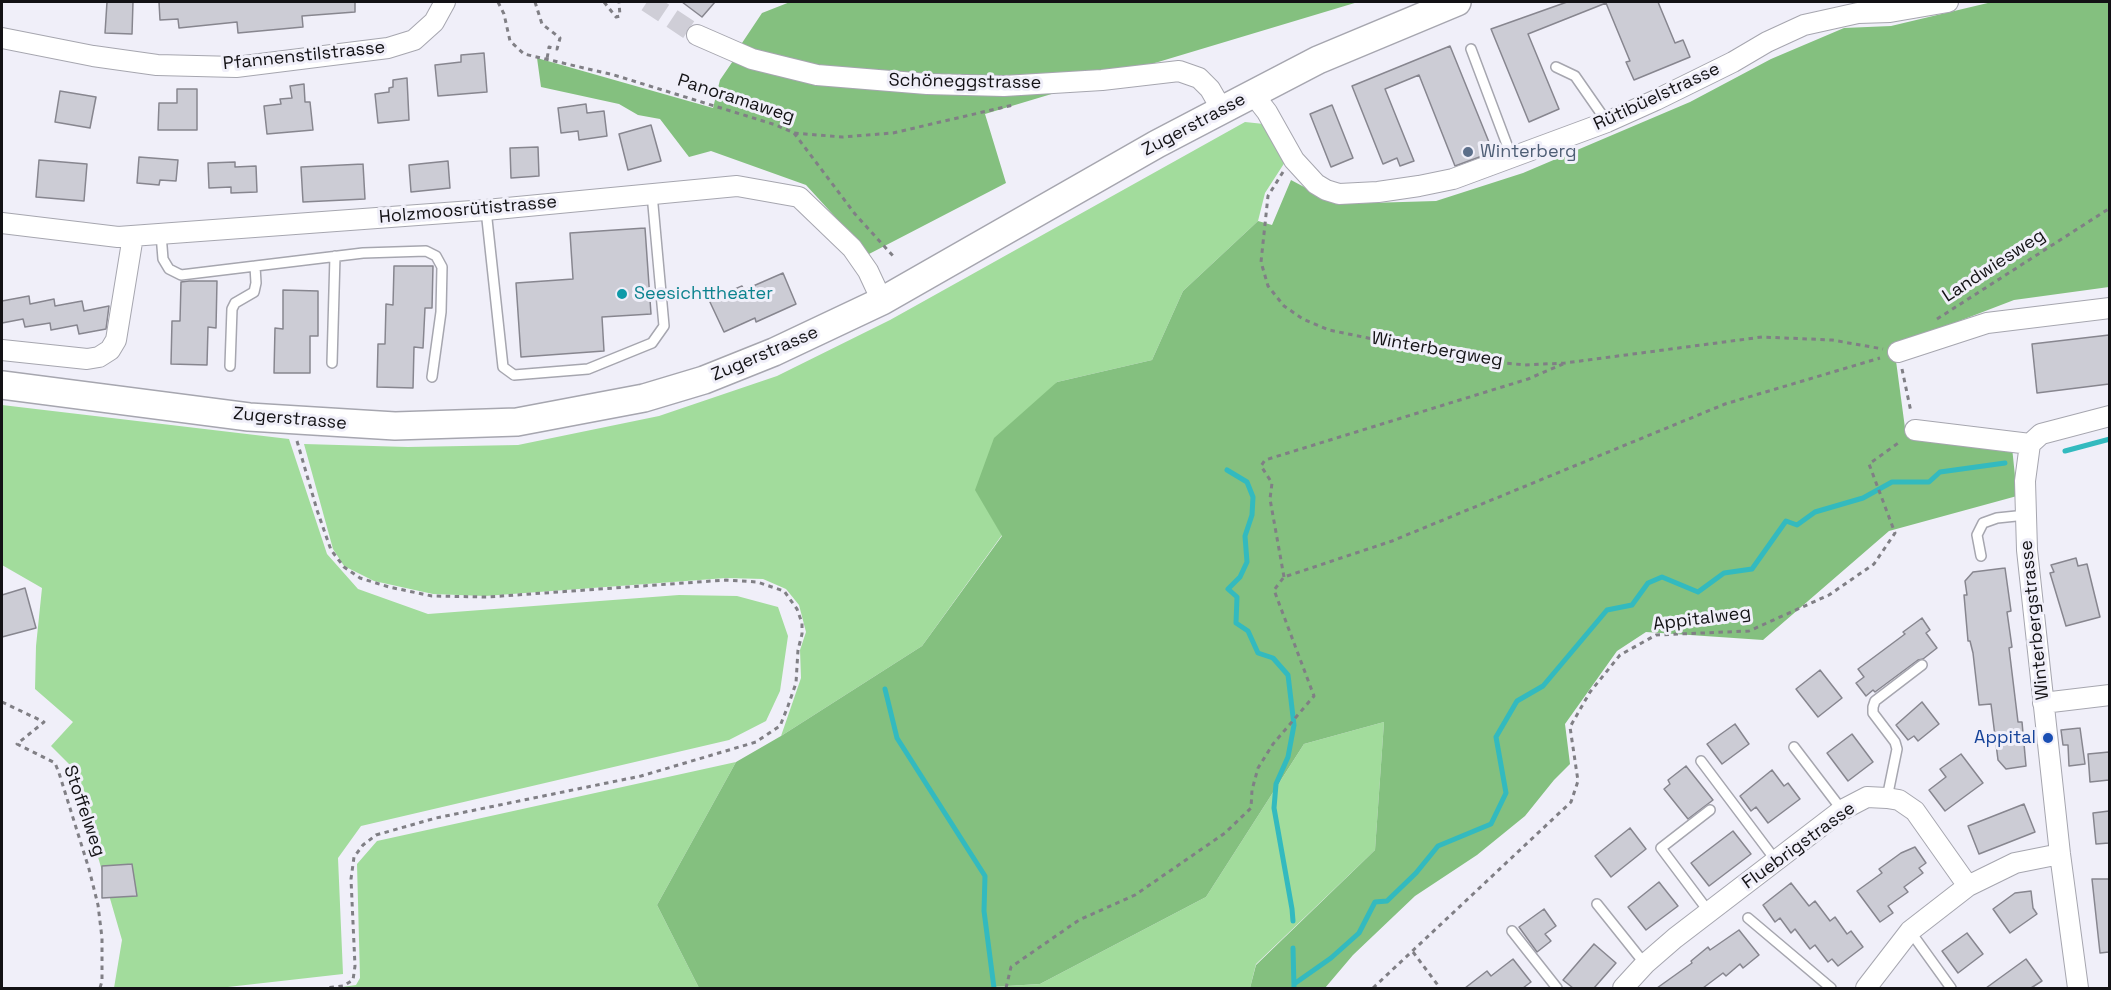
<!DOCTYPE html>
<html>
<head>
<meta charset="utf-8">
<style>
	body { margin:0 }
	#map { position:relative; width:2111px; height:990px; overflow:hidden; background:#f0eff9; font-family:"Space Grotesk",sans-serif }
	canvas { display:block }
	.frame { position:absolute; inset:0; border:3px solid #131215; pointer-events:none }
</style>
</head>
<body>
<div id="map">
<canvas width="2111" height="990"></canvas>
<div class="frame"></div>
</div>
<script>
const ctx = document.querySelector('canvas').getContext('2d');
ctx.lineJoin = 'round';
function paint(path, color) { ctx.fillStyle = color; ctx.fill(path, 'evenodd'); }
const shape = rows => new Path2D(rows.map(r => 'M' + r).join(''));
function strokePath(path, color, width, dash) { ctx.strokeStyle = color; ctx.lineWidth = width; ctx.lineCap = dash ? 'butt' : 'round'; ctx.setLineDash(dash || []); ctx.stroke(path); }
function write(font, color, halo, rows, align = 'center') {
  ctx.font = font + ' "Space Grotesk",sans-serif'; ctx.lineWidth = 6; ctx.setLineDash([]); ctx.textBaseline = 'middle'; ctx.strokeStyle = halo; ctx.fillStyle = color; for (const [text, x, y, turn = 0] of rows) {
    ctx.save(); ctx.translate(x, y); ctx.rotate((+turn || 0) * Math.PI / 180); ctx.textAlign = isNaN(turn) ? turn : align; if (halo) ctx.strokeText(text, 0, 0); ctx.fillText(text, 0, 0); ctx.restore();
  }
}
const green = shape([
	[1245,122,1264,124,1285,162,1265,193,1258,221,1183,291,1152,360,1057,382,976,490,1002,535,922,646,781,736,801,678,800,650,806,632,799,605,786,589,763,579,726,578,485,596,433,594,374,581,344,566,333,549,304,444,408,447,518,445,659,416,777,376,890,320],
	[2,405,289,439,327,554,358,589,428,614,679,595,737,596,778,607,788,636,780,691,766,721,729,740,361,826,338,858,343,974,219,988,114,988,122,940,72,767,51,746,73,722,35,689,36,646,42,588,2,565],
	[1384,722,1375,850,1256,964,1250,988,974,988,1040,984,1206,897,1304,744],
	[736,762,657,905,699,988,335,988,356,985,360,978,357,864,377,841]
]);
const forest = shape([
	[790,2,1358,2,985,114,1006,183,869,254,806,185,711,151,689,157,660,119,638,115,619,104,541,87,537,58,713,108,720,80,735,58,740,46,762,13],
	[1992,2,2109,2,2109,287,2014,300,1894,346,1905,428,2012,447,2017,496,1889,531,1763,640,1646,632,1617,651,1565,724,1570,764,1554,780,1525,816,1477,855,1415,896,1353,955,1325,988,1250,988,1256,965,1375,850,1384,722,1304,744,1206,897,1040,984,974,988,699,988,657,905,736,762,781,736,922,646,1002,536,975,490,994,438,1057,382,1152,360,1183,291,1258,221,1272,225,1291,180,1336,204,1436,201,1523,173,1690,102,1771,59,1844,28,1891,26]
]);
const stream = shape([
	[2065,451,2110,439],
	[1227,470,1247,482,1253,497,1252,515,1245,536,1247,562,1240,577,1228,589,1237,597,1236,623,1248,631,1258,653,1273,658,1288,675,1294,725,1288,757,1276,784,1274,808,1292,909,1293,921],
	[885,689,897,738,985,876,984,911,994,988],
	[1293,948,1294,988],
	[1294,984,1331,958,1359,933,1375,902,1387,901,1416,873,1438,846,1491,824,1506,793,1496,737,1517,701,1543,686,1607,610,1632,605,1648,583,1662,577,1698,592,1724,573,1752,569,1786,521,1797,525,1815,512,1863,498,1892,482,1929,482,1940,472,2005,463]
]);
const building = shape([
	[107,2,133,2,132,34,105,33,107,2],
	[159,2,355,2,355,12,302,16,303,27,238,33,237,22,179,28,178,19,160,20,159,2],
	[682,2,715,2,702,17,682,2],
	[1567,2,1658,2,1675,43,1683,40,1690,57,1634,80,1626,62,1630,61,1606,3,1528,34,1559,109,1529,122,1491,29,1567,2],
	[1450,46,1493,152,1455,166,1419,75,1385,89,1414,161,1400,166,1397,158,1383,164,1352,86,1450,46],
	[484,53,487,92,438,96,435,65,461,62,461,55,484,53],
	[407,78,409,120,378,123,375,94,389,92,389,88,393,87,393,80,407,78],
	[304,84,305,102,310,102,313,130,267,134,264,106,281,104,280,99,292,98,290,86,304,84],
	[177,89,197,89,197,130,158,130,159,103,177,103,177,89],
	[60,91,96,97,90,128,55,122,60,91],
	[586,104,587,113,604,111,607,136,579,140,578,131,561,133,558,108,586,104],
	[1332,105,1353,158,1331,167,1310,114,1332,105],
	[651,125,661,161,628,170,619,134,651,125],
	[538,147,539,176,511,178,510,148,538,147],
	[139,157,178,160,176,181,160,180,159,185,137,183,139,157],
	[39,160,87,164,84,201,36,197,39,160],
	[448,161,450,188,411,192,409,165,448,161],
	[235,162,235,167,256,166,257,192,231,193,231,187,209,188,208,163,235,162],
	[363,164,365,199,303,202,301,167,363,164],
	[645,228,651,314,602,317,604,351,521,357,516,283,573,279,570,233,645,228],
	[394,266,433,266,432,308,425,308,423,348,414,347,413,388,377,387,378,344,385,344,386,304,393,305,394,266],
	[783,273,796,304,756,322,755,318,724,332,709,300,742,286,744,290,783,273],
	[189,281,217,281,216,328,208,327,207,365,171,364,172,321,180,321,181,282,189,281],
	[283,290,318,291,318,336,310,336,310,373,274,373,275,328,283,329,283,290],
	[29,296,30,304,54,299,55,306,82,301,84,311,109,306,106,329,79,334,77,325,51,330,50,323,25,327,23,319,2,323,2,301,29,296],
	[2109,335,2109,384,2037,393,2032,344,2109,335],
	[2076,558,2078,566,2087,564,2100,617,2066,626,2050,573,2054,572,2051,565,2076,558],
	[2005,568,2011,611,2007,612,2012,647,2009,648,2018,722,2022,722,2026,766,2006,769,1998,760,1991,704,1979,705,1973,653,1970,641,1968,641,1964,595,1967,595,1965,581,1973,572,2005,568],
	[25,588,36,628,2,637,2,595,25,588],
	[1922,618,1930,630,1926,633,1937,648,1923,659,1918,660,1875,692,1873,690,1866,696,1856,683,1864,677,1858,669,1905,634,1903,632,1922,618],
	[1820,670,1842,698,1818,717,1796,689,1820,670],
	[1922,702,1939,724,1918,741,1914,736,1908,740,1896,725,1922,702],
	[1735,724,1749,744,1722,764,1707,744,1735,724],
	[2080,728,2085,764,2069,766,2068,745,2063,745,2061,730,2080,728],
	[1852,734,1873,762,1848,781,1827,753,1852,734],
	[2109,752,2109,780,2090,782,2088,754,2109,752],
	[1961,754,1983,783,1945,811,1929,790,1946,777,1940,769,1961,754],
	[1686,766,1713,800,1688,819,1664,789,1670,784,1668,780,1686,766],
	[1772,770,1784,786,1788,783,1800,799,1768,823,1756,807,1751,811,1740,796,1772,770],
	[2024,804,2035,832,1979,854,1968,826,2024,804],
	[2109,811,2109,843,2096,844,2093,813,2109,811],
	[1630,828,1646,849,1611,877,1595,856,1630,828],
	[1733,831,1751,854,1709,886,1691,863,1733,831],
	[1915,847,1926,863,1919,868,1923,873,1904,887,1908,892,1888,906,1893,913,1880,922,1857,891,1882,873,1879,869,1901,853,1915,847],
	[132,864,137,896,102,898,102,866,132,864],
	[2092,879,2109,879,2109,952,2100,953,2092,879],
	[1659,882,1678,906,1646,930,1628,907,1659,882],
	[1791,883,1809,906,1815,901,1830,921,1835,917,1847,934,1851,931,1863,947,1838,966,1832,959,1828,962,1815,945,1810,949,1795,929,1791,933,1780,918,1775,922,1763,905,1791,883],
	[2031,891,2033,908,2037,914,2010,933,1993,909,2015,893,2031,891],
	[1544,909,1556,926,1545,934,1551,941,1537,952,1519,927,1544,909],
	[1739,930,1759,955,1743,968,1740,964,1726,976,1723,973,1703,988,1657,988,1692,963,1691,961,1708,947,1710,950,1739,930],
	[1967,933,1983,954,1958,973,1942,951,1967,933],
	[1594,944,1616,963,1594,988,1573,988,1563,980,1594,944],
	[1513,959,1531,982,1523,988,1465,988,1487,971,1491,976,1513,959],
	[2026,959,2042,981,2031,988,1986,988,2026,959]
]);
const minorTunnel = shape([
	[647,2,697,35]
]);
const path = shape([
	[498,2,504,14,510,41,524,54,614,75,776,125,794,133,842,137,893,133,1013,105],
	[535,2,542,24,560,38,557,49,549,47,547,59],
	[604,2,616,17,620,16,619,2],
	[794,133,855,214,894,257],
	[1283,172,1268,196,1261,262,1268,286,1284,306,1303,319,1329,330,1475,360,1525,365,1565,363,1762,337,1832,340,1883,349],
	[1937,319,2110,208],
	[1902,369,1911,412],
	[297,441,317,510,331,550,344,567,360,578,389,587,432,596,488,597,726,580,757,582,784,591,797,609,802,623,802,634,798,650,796,683,788,706,780,726,756,742,641,776,436,818,376,835,363,845,354,857,351,879,355,966,353,980,343,986,326,988],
	[1284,577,1270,499,1272,483,1261,466,1265,460,1528,379,1563,364],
	[2,702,44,722,17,744,55,763,59,773,89,869,98,905,102,938,102,981,100,988],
	[1413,952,1440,988],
	[1006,988,1011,967,1079,920,1135,895,1225,833,1251,808,1252,790,1258,768,1273,744,1314,696,1274,590,1284,577,1392,541,1725,404,1880,358],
	[1373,988,1571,802,1578,781,1570,727,1590,692,1620,655,1656,635,1749,631,1829,595,1874,564,1895,533,1869,464,1901,441]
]);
const service = shape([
	[1471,49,1512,158],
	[1556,67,1575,76,1607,122],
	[486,210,503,367,514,375,588,369,652,343,664,326,652,194],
	[161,234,163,259,169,269,181,275,363,253,426,251,436,256,442,267,441,312,432,377],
	[332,363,335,256],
	[230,366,232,309,235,303,254,292,256,283,255,266],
	[1981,556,1977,535,1983,523,1997,518,2026,515],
	[1794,747,1842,810],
	[1701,761,1777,862],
	[1887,798,1897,749,1895,742,1873,713,1873,707,1875,701,1922,665],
	[1597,904,1645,964],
	[1709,912,1661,848,1710,810],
	[1748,918,1831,988],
	[1512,931,1557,988],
	[1910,931,1951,988]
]);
const minor = shape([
	[697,35,752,59,817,75,927,84,1004,86,1102,80,1179,71,1199,78,1210,89,1222,110],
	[2,38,93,56,157,65,236,67,388,48,414,40,434,22,445,2],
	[1253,94,1267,112,1294,160,1316,184,1326,190,1339,194,1378,192,1419,186,1453,179,1607,122,1656,100,1733,62,1767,42,1804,25,1858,13,1890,12,1948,2],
	[2,223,118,237,486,210,737,186,799,197,852,248,868,271,882,301],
	[2,350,87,359,99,357,110,350,116,340,133,236],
	[1898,352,1987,323,2110,308],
	[1915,430,2030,444],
	[2043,703,2110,695],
	[1623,988,1645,964,1675,938,1842,810,1867,797,1887,798,1899,800,1915,811,1968,886],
	[1866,988,1910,931,1968,886,2015,863,2060,854],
	[2078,988,2060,854,2027,550,2025,481,2030,444,2041,434,2110,416]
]);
const secondary = shape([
	[2,385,249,417,395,426,517,422,644,398,704,380,774,352,882,301,1157,144,1222,110,1318,60,1457,2]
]);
const markers = [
	[1468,152,6,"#5c6f8a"],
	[622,294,6,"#0f9aa8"],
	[2048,738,6,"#1a4fb4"]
];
const streetNames = [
	["Pfannenstilstrasse",304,56,-6],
	["Schöneggstrasse",965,82,1],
	["Rütibüelstrasse",1657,97,-25],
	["Panoramaweg",736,99,18],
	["Zugerstrasse",1194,125,-28],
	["Holzmoosrütistrasse",468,210,-5],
	["Landwiesweg",1994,266,-33],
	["Winterbergweg",1437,350,10],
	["Zugerstrasse",765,354,-23],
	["Zugerstrasse",290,419,5],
	["Appitalweg",1702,619,-7],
	["Winterbergstrasse",2035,620,-96],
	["Stoffelweg",84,811,71],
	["Fluebrigstrasse",1799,846,-36]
];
const serviceNames = [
	["Winterberg",1480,152]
];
const cultureNames = [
	["Seesichttheater",634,294]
];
const transitNames = [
	["Appital",2036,738]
];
paint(green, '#a2dc9c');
paint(forest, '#84c07f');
strokePath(stream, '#33babf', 5);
paint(building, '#ccccd5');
strokePath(building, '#87868f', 1.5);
strokePath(minorTunnel, '#cfced7', 20, [20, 10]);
strokePath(service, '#a6a6af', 12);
strokePath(minor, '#a6a6af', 22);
strokePath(secondary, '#a6a6af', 30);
strokePath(path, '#807f85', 3, [4.5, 4.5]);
strokePath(service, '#fff', 9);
strokePath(minor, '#fff', 20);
strokePath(secondary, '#fff', 27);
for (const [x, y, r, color] of markers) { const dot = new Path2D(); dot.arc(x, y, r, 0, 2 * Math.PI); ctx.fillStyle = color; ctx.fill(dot); strokePath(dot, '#f0eff9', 2); }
write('18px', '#131215', '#f0eff9', streetNames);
write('18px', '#4e5e75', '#f0eff9', serviceNames, 'left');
write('18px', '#0d838f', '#f0eff9', cultureNames, 'left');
write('18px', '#164399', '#f0eff9', transitNames, 'right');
</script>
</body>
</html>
